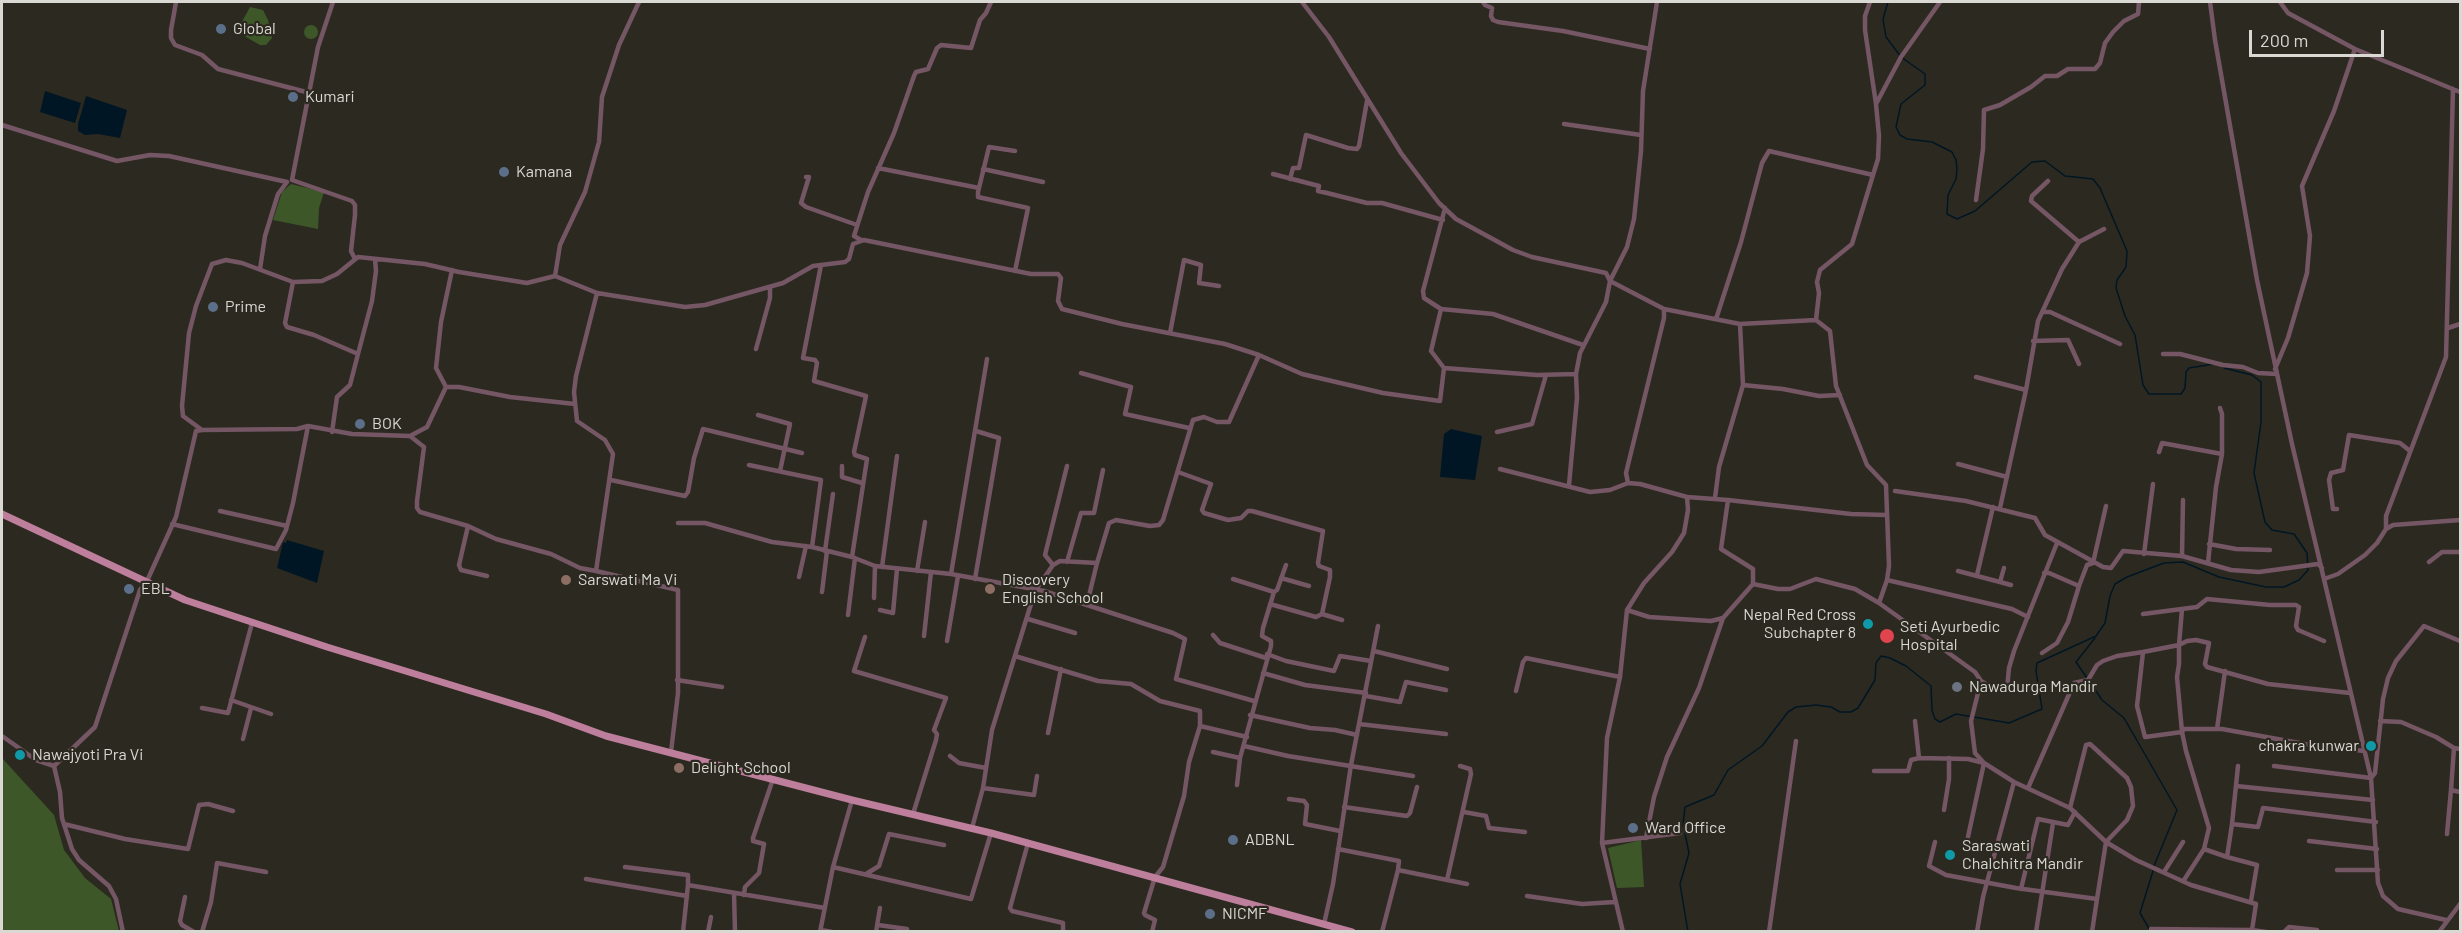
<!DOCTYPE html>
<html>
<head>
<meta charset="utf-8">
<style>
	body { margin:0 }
	#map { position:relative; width:2462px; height:933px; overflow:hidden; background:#2c2a20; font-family:Barlow,sans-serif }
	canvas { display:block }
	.frame { position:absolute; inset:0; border:3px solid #d9d8d2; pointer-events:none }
	.scale { position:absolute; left:2249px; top:30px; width:135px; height:27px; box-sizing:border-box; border:3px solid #d9d8d2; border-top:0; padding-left:8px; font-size:18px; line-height:21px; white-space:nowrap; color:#d9d8d2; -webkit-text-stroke:4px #2c2a20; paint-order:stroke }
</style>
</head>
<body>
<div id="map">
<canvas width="2462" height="933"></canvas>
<div class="frame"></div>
<div class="scale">200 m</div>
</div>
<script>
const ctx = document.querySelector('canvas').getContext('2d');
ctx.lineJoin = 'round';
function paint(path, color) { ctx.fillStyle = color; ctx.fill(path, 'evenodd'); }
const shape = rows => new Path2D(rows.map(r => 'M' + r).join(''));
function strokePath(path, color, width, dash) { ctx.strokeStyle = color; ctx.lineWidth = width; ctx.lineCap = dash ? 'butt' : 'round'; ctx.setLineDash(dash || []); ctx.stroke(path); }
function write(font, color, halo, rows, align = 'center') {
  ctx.font = font + ' Barlow,sans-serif'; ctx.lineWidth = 4.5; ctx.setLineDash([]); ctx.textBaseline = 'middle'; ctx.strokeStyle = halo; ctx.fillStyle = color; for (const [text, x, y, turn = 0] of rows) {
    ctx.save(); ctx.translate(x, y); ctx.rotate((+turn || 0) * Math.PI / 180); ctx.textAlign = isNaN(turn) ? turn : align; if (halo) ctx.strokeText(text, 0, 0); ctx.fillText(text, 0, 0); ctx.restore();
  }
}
const green = shape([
	[250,7,263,10,268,20,272,38,266,45,260,45,246,37,239,27],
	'304 32a7 7 0 1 1 14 0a7 7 0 1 1-14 0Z',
	[291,184,324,192,319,208,318,229,273,220,282,192],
	[2,758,54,815,64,850,85,878,111,899,119,931,2,931],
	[1641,840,1644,887,1617,888,1608,848]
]);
const water = shape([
	[45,91,81,103,75,123,40,112],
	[86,96,127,110,120,138,98,134,85,135,78,131,78,124],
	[1451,429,1482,436,1475,480,1440,477,1444,434],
	[287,540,324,551,317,583,277,568,283,542,286,543]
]);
const stream = shape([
	[1888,2,1883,19,1886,37,1901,57,1925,74,1925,85,1901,104,1896,127,1900,135,1907,139,1932,142,1952,152,1956,160,1957,169,1956,179,1948,195,1947,214,1957,219,1975,211,2032,162,2045,161,2065,176,2093,179,2100,188,2127,251,2126,267,2117,280,2116,288,2125,316,2135,335,2143,385,2149,394,2181,394,2185,388,2186,372,2189,368,2214,364],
	[2087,678,2076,662,2095,638],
	[2090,682,2102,700,2124,718,2177,810,2154,866],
	[1688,932,1680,884,1689,853,1683,824,1685,807,1714,795,1728,770,1762,746,1788,712,1796,707,1816,705,1831,707,1840,712,1851,712,1858,708,1875,680,1876,663,1881,656,1890,658,1906,666,1931,686,1932,710,1935,719,1940,722,1956,714,2009,723,2042,709,2036,671,2037,663,2096,636,2105,623,2110,596,2115,584,2127,577,2164,563,2183,562,2219,577,2266,587,2284,587,2299,580,2308,570,2307,553,2294,534,2272,530,2265,522,2254,473,2261,422,2261,382,2252,375,2224,368],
	[2151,932,2140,913,2153,871]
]);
const street = shape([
	[176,2,171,30,171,38,175,45,202,55,218,69,310,93],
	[333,2,318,47,292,180,352,201,355,205,355,215,351,251,355,259],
	[639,2,619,45,602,97,599,142,585,192,560,245,555,276,597,293,576,376,574,392,577,421,605,440,613,454,596,571,678,590,678,693,671,752],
	[1302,2,1329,37,1401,153,1439,203,1456,219,1513,250,1532,257,1606,273,1610,281,1664,309,1664,318,1626,473,1628,483,1640,484,1687,497,1688,510,1684,533,1672,552,1644,583,1627,610,1620,677,1607,738,1602,843,1623,932],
	[1483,2,1485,5,1492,8,1491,16,1493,20,1498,22,1563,31,1650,49],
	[1870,2,1865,16,1865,30,1876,104],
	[1940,2,1901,57,1876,104,1879,136,1878,159,1873,175,1852,244,1820,270,1817,282,1819,293,1816,320,1830,331,1836,386,1867,465,1886,485,1889,566,1887,580,1879,603,1975,672,1981,681,1992,688,2007,689,2009,668,2014,651,2057,543],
	[2210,2,2215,40,2257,280,2292,444,2371,778,2378,883,2383,896,2398,909,2446,920],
	[2280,2,2288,13,2355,49,2460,92],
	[1564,124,1641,135],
	[2,125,117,161,150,155,169,156,287,182,278,194,265,236,260,269],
	[1015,151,989,147,978,192,978,197,1028,208,1015,271],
	[878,168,979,188],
	[983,169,1043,182],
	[1273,174,1319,186,1318,191,1327,193,1367,203,1382,203,1443,220],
	[806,177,809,177,801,203,806,207,857,225],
	[1290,179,1293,168,1299,168,1306,135,1348,148,1357,149,1359,146,1367,101],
	[2048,181,2032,196,2031,201,2079,242],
	[1976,200,1983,149,1984,110,2000,105,2031,87,2045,76,2057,76,2068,69,2095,69,2100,63,2105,43,2113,32,2124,21,2138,14,2139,2],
	[861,240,854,236,859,220,868,192,894,133,914,76,916,72,928,69,937,48,941,45,971,48,980,20,986,13,991,2],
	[821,265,803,358,815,360,817,363,814,381,866,396,854,452,855,455,867,459,852,557,875,566,951,574,1044,591,1173,633,1185,639,1176,679,1254,701],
	[293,282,285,323,287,327,314,335,358,354,350,385,337,397,332,432],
	[597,293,685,307,705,305,783,283,813,266,845,262,849,259,853,244,864,240,1031,274,1058,274,1061,278,1058,301,1062,309,1122,324,1225,344,1259,355,1302,374,1383,393,1440,401,1444,368,1537,375,1576,374],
	[1441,309,1493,314,1583,345],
	[1664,309,1740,324,1816,320],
	[2043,312,2050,312,2120,344],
	[1716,319,1741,242,1762,163,1769,151,1873,175],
	[2448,328,2460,324],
	[1170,333,1184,260,1201,265,1199,283,1219,286],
	[2033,341,2068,340,2079,364],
	[756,349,770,298,770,287],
	[358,354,372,301,376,271,375,259],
	[2163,354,2180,354,2223,365,2243,367,2258,373,2277,374],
	[1444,368,1431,351,1441,309,1424,298,1423,291,1445,208],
	[2275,369,2288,338,2307,273,2310,236,2302,186,2334,111,2355,49],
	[1081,373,1131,387,1125,414,1189,428],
	[1976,377,2026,390],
	[1743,385,1783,389,1819,396,1840,395],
	[446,387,436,368,441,322,452,270],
	[758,415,790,424,780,471],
	[202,430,297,429,308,426,352,434,410,436,424,447,417,501,417,508,420,512,468,526,496,539,551,554,580,568,596,571],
	[1497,432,1532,424,1546,375],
	[410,436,427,427,446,387,459,387,510,397,575,404],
	[2159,452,2162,443,2222,454],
	[1958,464,2007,477],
	[749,465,821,480,812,547],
	[842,466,842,477,862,483],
	[1500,469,1590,492,1610,490,1628,483],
	[1178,472,1211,484,1202,510,1204,513,1228,520,1241,518,1248,511,1252,511,1323,531,1318,563,1319,566,1330,570,1330,577,1322,614,1316,617,1270,604],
	[611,480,685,496,688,492,694,458,703,429,802,453],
	[1569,485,1577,398,1576,374,1580,353,1606,302,1610,281,1627,247,1634,219,1641,151,1643,91,1657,2],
	[1895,491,1966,501,2035,518,2045,535,2103,567,2111,568,2123,551,2182,556,2231,570,2259,572,2318,564,2322,568],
	[1687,497,1728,500,1721,549,1753,569,1753,584],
	[1715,498,1719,467,1743,385,1740,324],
	[1728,500,1851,514,1886,515],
	[2000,508,2026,390,2038,321,2062,269,2079,242,2104,229],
	[2337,509,2333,509,2329,480,2331,473,2343,470,2349,435,2400,443,2410,451],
	[220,511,287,526],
	[678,523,705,523,772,542,812,547,852,557],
	[172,524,276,549,286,530,293,503,308,426],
	[468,526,459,565,461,570,487,576],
	[2386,529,2393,525,2460,520],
	[2209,544,2236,549,2270,550],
	[825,551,833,494],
	[2144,554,2153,484],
	[2182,556,2183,500],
	[1067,562,1081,513,1094,513,1103,470],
	[2429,562,2442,552,2460,552],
	[2208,563,2216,487,2222,454,2222,414,2220,408],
	[1053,565,1045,555,1067,466],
	[882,567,897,456],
	[917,571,925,522],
	[1958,571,2000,582,2004,568],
	[2044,573,2049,573,2079,586,2087,565,2093,563,2106,506],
	[951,574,987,359],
	[1977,575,1993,507],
	[799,577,806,546],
	[1281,578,1309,586],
	[975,579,999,438,976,431],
	[1233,579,1274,592],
	[2324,579,2338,574,2365,555,2377,543,2386,529,2386,516,2446,357,2453,89],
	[1887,580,2012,609,2028,617],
	[2000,582,2011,585],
	[822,592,827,551],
	[874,598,875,566],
	[1087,604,1097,563],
	[2182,609,2179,645,2179,664,2177,677,2182,732,2145,737,2137,706,2143,652,2179,645,2187,641,2196,640,2209,643,2205,664,2207,667,2268,684,2350,693],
	[880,610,893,613,897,569],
	[1627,610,1649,617,1711,621,1723,618,1753,584,1778,589,1790,589,1816,579,1855,589,1879,603],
	[1322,614,1342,620],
	[2143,614,2197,607,2207,599,2270,605,2296,605,2299,607,2296,626,2298,630,2324,641],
	[848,615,855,558],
	[1028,619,1075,633],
	[1213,635,1220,643,1266,658],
	[924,636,931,572],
	[865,637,854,671,946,698,934,730,937,734,936,740,913,814],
	[947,641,958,576],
	[1374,651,1447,669],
	[2042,653,2057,643,2068,622,2079,586],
	[1267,654,1286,661,1334,671,1340,656,1371,661],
	[1015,656,1098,681,1131,684,1160,701,1200,711,1200,726],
	[1263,673,1305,685,1366,693],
	[677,680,722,687],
	[1981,681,1971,721,1975,753,1984,763,2014,782,2070,808,2106,842,2136,860,2191,885,2256,904,2252,930,2266,932],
	[1516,691,1523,662,1526,658,1620,677],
	[1366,696,1400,702,1406,682,1446,690],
	[231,700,271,714],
	[202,708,228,713,252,623],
	[1250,715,1310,728,1335,730,1357,735],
	[1915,721,1919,758],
	[2380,721,2401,722,2436,737,2454,748,2460,749],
	[1359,724,1446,734],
	[2217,729,2225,671],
	[1048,733,1061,669],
	[2,736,36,760,54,766,95,727,140,590,147,581,176,517,196,431,202,430,183,416,182,406,189,333,196,306,212,264,226,260,242,263,293,282,322,281,337,274,358,257,425,264,459,272,527,283,555,276],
	[243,739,251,708],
	[1244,746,1288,756,1413,776],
	[2454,748,2451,790,2460,792],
	[1213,752,1240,758,1271,646,1271,641,1262,636,1263,628,1274,592,1277,590,1286,565],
	[950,756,959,763,986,768],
	[54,766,60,792,62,818,72,849,79,860,109,886,116,899,123,932],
	[2238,766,2232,824,2227,857,2257,865,2251,901],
	[2274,766,2371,778,2375,773,2383,699,2388,678,2396,661,2424,626,2460,641],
	[1874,771,1908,771,1911,760,1919,758,1968,759,1984,763,1966,846],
	[1237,785,1240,758],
	[2236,786,2373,800],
	[983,788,1034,795,1037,776],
	[2028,788,2074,683,2088,680,2097,665,2103,661,2117,656,2143,652],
	[1289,799,1304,801,1307,805,1305,824,1340,831],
	[1344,807,1407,816,1410,813,1417,787],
	[2070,808,2086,745,2090,744,2127,778,2131,787,2133,806,2127,820,2106,842,2097,899],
	[1944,810,1949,779,1949,758],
	[1464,812,1486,816,1489,828,1525,832],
	[64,824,125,839,188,849,199,805,208,804,233,811],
	[2232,824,2258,827,2263,808,2376,822],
	[972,828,983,788,992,730,1035,591,1053,565,1060,561,1097,563,1109,523,1116,520,1150,526,1159,525,1163,520,1193,420,1204,417,1217,422,1229,422,1259,355],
	[2447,834,2451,790],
	[1646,838,1654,797,1667,757,1699,688,1723,618],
	[2309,841,2377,849],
	[1935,842,1929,866,1946,875,2016,888,2097,899,2092,932],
	[1028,843,1010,908,1012,911,1063,923,1063,932],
	[1602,843,1680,833],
	[1338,849,1399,861,1398,870],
	[2204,849,2227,857],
	[625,867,688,875,688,885],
	[833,867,971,899,991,833],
	[2337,870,2378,870],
	[2164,872,2183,842],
	[866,874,879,866,889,834,944,845],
	[586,879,687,896],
	[1447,880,1471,774,1470,769,1460,766],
	[2184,880,2204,849,2209,828,2186,751,2182,732,2184,729,2222,729,2305,744,2364,751],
	[2021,889,2038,819,2068,825,2075,812],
	[734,893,735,932],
	[744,895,745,887,759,873,764,844,753,841,753,838,773,779],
	[1527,896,1582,904,1615,902],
	[185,897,180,921,182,925,194,932],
	[1324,924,1333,884,1351,765,1378,626],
	[878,925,907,929,907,932],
	[2151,929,2252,930],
	[821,930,832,932],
	[202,932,211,902,217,863,266,872],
	[683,932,688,885,825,908],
	[708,932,711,917],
	[820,932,833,867,852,800],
	[876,932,880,908],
	[1152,932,1155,920,1145,915,1144,913,1155,877,1163,867,1184,796,1189,762,1200,726,1247,737],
	[1382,932,1398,870,1467,884],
	[1769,932,1796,741],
	[1977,932,1983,897,2014,782],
	[2036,932,2053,823],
	[2284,932,2289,927,2317,930],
	[2439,932,2460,904]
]);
const primary = shape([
	[2,514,185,600,327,647,546,714,606,736,852,800,991,833,1352,932]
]);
const markers = [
	[221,29,6,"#5c6f8a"],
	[293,97,6,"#5c6f8a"],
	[504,172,6,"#5c6f8a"],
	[213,307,6,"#5c6f8a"],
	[360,424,6,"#5c6f8a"],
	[566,580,6,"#8d6e63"],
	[129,589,6,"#5c6f8a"],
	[990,589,6,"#8d6e63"],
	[1868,624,6,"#0f9aa8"],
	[1887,636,8,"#e0444e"],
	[1957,687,6,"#6b7280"],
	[2371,746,6,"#0f9aa8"],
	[20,755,6,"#0f9aa8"],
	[679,768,6,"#8d6e63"],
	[1633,828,6,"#5c6f8a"],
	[1233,840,6,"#5c6f8a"],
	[1950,855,6,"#0f9aa8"],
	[1210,914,6,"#5c6f8a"]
];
const poiNames = [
	["Global",233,29],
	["Kumari",305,97],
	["Kamana",516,172],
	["Prime",225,307],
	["BOK",372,424],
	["Sarswati Ma Vi",578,580],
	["Discovery",1002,580],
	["English School",1002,598],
	["EBL",141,589],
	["Nepal Red Cross",1856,615,"right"],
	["Subchapter 8",1856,633,"right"],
	["Seti Ayurbedic",1900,627],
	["Hospital",1900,645],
	["Nawadurga Mandir",1969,687],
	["chakra kunwar",2359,746,"right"],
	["Nawajyoti Pra Vi",32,755],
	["Delight School",691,768],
	["Ward Office",1645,828],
	["ADBNL",1245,840],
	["Saraswati",1962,846],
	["Chalchitra Mandir",1962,864],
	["NICMF",1222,914]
];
paint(green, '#3d5728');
paint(water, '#011624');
strokePath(stream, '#011624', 1.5);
strokePath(street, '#755664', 4.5);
strokePath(primary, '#be7f9d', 7);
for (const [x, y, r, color] of markers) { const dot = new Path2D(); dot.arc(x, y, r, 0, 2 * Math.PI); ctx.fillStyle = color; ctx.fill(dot); strokePath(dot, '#2c2a20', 2); }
write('16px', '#d9d8d2', '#2c2a20', poiNames, 'left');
</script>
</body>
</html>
